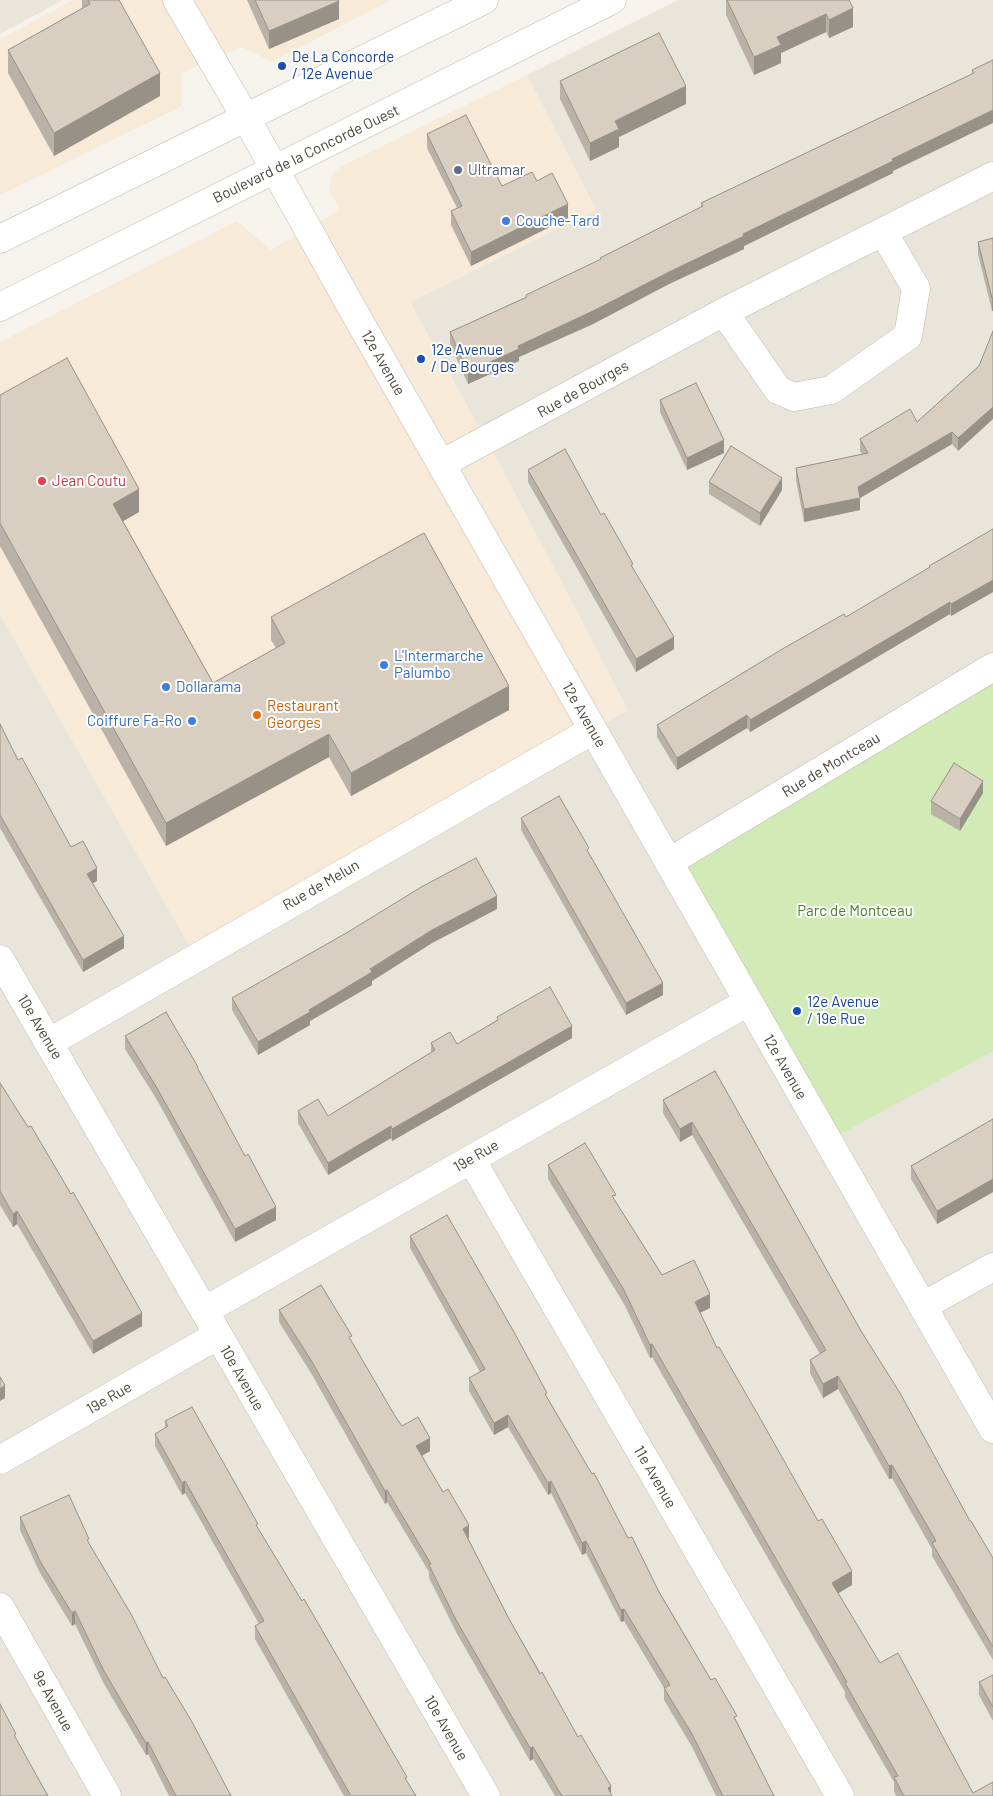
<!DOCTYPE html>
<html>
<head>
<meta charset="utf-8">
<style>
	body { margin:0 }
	canvas { display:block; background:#f6f3ec }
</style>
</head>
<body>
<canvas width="993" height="1796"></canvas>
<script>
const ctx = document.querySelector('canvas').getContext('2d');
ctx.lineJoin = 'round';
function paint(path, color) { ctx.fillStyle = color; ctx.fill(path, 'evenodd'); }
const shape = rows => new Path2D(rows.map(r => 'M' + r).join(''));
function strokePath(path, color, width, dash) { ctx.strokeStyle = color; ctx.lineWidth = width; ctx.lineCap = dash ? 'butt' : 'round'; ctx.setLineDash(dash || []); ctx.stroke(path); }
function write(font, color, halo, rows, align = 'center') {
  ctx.font = font + ' Barlow,sans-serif'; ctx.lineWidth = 4; ctx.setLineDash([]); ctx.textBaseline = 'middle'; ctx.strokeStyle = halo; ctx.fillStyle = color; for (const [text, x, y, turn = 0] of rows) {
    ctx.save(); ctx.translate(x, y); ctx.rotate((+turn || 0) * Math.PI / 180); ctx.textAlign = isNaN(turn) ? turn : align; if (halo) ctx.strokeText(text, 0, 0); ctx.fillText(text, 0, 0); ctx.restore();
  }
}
const residential = shape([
	[0,0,63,0,0,34],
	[678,0,993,0,993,1796,0,1796,0,614,196,957,628,710,507,478,410,302,596,210,527,75]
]);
const commercial = shape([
	[73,0,391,0,272,62,242,47,181,73,182,106,0,195,0,39],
	[527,75,596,210,410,302,507,478,628,710,196,957,0,614,0,342,237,221,271,250,340,210,329,190,333,173,340,167]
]);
const green = shape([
	[993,667,993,1051,828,1141,669,862]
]);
const minor = shape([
	[177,0,246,118,353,310,993,1429],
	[724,312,778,390,794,397,831,390,908,336,916,288,883,232],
	[441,464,724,312,993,176],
	[669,862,993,667],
	[0,959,486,1796],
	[50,1042,593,730],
	[471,1159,840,1796],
	[923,1306,993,1267],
	[204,1311,748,1002],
	[0,1460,218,1335],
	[0,1607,107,1796]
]);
const tertiary = shape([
	[0,239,484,0],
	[0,307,612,0]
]);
const wall = shape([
	[82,0,119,0,160,96,54,156,8,73,8,50,82,8],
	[247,0,338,0,339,19,269,49],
	[726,0,849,0,853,27,829,38,826,32,781,53,781,63,754,75,726,15],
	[993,60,893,171,893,173,744,246,744,249,669,284,593,324,519,357,519,361,468,384,450,344,450,332,526,297,526,295,600,260,600,258,701,207,701,203,972,74,972,70],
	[560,81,686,104,619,137,619,147,590,161,560,99],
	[427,134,502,186,537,181,568,218,471,266,451,225,451,211,457,208,427,148],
	[993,238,993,311,992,311,978,254,978,242],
	[979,366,958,451,952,444,860,498,860,510,804,522,796,480,796,468,862,454,860,451,860,439,917,422],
	[0,395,139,512,123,521,213,683,276,648,271,640,271,617,509,710,351,796,329,757,166,846,0,546],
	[660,400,724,453,687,470,660,412],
	[528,470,601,515,633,568,674,649,636,672,528,482],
	[709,482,782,490,760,526,709,494],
	[993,529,993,592,951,616,950,614,750,732,747,728,677,770,657,737,657,725,846,617,929,568,929,566],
	[0,724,18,760,71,847,97,881,93,883,124,948,83,972,0,828],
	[983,793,960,831,931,814,931,801],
	[521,818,589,853,663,995,626,1015,521,830],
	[497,909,432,943,372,981,372,985,310,1021,310,1025,258,1055,232,1010,232,998],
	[497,1017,572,1038,392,1141,391,1138,328,1175,298,1123,298,1111,328,1116,431,1053,431,1043,457,1044,497,1020],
	[125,1036,198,1070,276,1220,235,1242,157,1100,125,1049],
	[715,1071,861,1331,970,1521,993,1558,993,1660,932,1556,932,1549,892,1478,889,1479,838,1389,823,1398,810,1373,810,1360,820,1354,692,1135,680,1142,663,1113,663,1100],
	[0,1083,142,1326,93,1354,17,1224,13,1227,0,1205],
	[993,1119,993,1192,937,1224,911,1179,911,1166],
	[548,1165,616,1202,662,1275,710,1308,700,1313,717,1348,852,1585,838,1593,880,1663,973,1793,993,1796,896,1796,894,1791,894,1782,845,1697,845,1692,652,1357,650,1358,624,1304,548,1179],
	[410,1236,547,1398,628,1538,711,1680,737,1722,774,1796,716,1796,692,1747,664,1700,664,1688,624,1621,621,1622,586,1553,582,1555,551,1493,548,1495,508,1427,494,1435,469,1391,469,1378,480,1372,410,1248],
	[279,1310,352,1342,395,1416,402,1426,430,1451,422,1456,469,1538,468,1538,508,1617,612,1796,555,1796,533,1759,530,1761,456,1632,429,1578,429,1572,387,1502,385,1504,311,1373,279,1322],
	[165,1421,258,1528,407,1781,416,1796,344,1796,255,1639,255,1626,259,1624,185,1493,182,1495,155,1446,155,1434,165,1428],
	[20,1517,89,1544,163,1678,231,1796,169,1796,148,1754,146,1755,104,1684,75,1624,72,1626,40,1573,20,1530],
	[993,1675,993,1721,979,1695,979,1682]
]);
const shadedWall = shape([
	[339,1,339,19,269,49,269,31],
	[853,8,853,27,829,38,829,20],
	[826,14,826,32,781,53,781,63,754,75,754,57,777,37],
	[160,73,160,96,54,156,54,133],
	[686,86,686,104,619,137,619,147,590,161,590,143,615,121],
	[993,110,993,123,893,171,893,173,744,246,744,249,669,284,593,324,519,357,519,361,468,384,468,372,518,346,669,272,892,159],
	[568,204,568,218,471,266,471,252],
	[992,298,993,298,993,311,992,311],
	[993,407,993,419,958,451,958,438],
	[952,432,952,444,860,498,860,510,804,522,804,509,858,487],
	[724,440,724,453,687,470,687,458],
	[782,478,782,490,760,526,760,513],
	[139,489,139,512,113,527,113,504],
	[993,580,993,592,951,616,951,604],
	[950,602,950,614,750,732,750,720],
	[674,637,674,649,636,672,636,659],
	[509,686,509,710,351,796,351,773],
	[747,715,747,728,677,770,677,758],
	[329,734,329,757,166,846,166,823],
	[983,781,983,793,960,831,960,819],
	[97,868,97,881,87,886,87,874],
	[497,896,497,909,432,943,372,981,372,985,310,1021,310,1025,258,1055,258,1042,432,930],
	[124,936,124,948,83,972,83,960],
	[663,983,663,995,626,1015,626,1003],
	[572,1026,572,1038,392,1141,392,1129],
	[692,1122,692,1135,680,1142,680,1129],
	[391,1126,391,1138,328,1175,328,1163],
	[993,1179,993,1192,937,1224,937,1211],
	[276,1207,276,1220,235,1242,235,1229],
	[17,1211,17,1224,13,1227,13,1214],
	[710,1294,710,1308,695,1315,695,1302],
	[142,1313,142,1326,93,1354,93,1341],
	[652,1344,652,1357,650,1358,650,1345],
	[838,1376,838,1389,823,1398,823,1384],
	[5,1385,5,1398,0,1401,0,1389],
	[508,1415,508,1427,494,1435,494,1423],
	[430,1438,430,1451,416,1459,416,1446],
	[892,1465,892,1478,889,1479,889,1466],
	[185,1481,185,1493,182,1495,182,1483],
	[551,1481,551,1493,548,1495,548,1483],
	[387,1490,387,1502,385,1504,385,1491],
	[469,1525,469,1538,463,1541,463,1529],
	[586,1541,586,1553,582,1555,582,1543],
	[852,1571,852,1585,832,1597,832,1583],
	[624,1609,624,1621,621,1622,621,1610],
	[75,1611,75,1624,72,1626,72,1613],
	[148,1742,148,1754,146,1755,146,1743],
	[533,1747,533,1759,530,1761,530,1748],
	[611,1786,611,1796,608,1788]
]);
const building = shape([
	[88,0,119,0,160,73,54,133,8,50,90,4,88,0],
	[255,0,338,0,339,1,269,31,255,0],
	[727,0,849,0,853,8,829,20,826,14,777,37,781,45,754,57,727,0],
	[659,33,686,86,615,121,619,129,590,143,560,81,659,33],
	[993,60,993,110,892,159,893,161,743,234,744,236,669,272,593,311,518,346,519,349,468,372,450,332,527,297,526,295,601,259,600,258,703,206,701,203,974,73,972,70,993,60],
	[466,115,502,186,532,172,537,181,552,173,568,204,471,252,451,211,462,206,427,134,466,115],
	[993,238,993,298,992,298,978,242,993,238],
	[993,331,993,407,958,438,952,432,858,487,860,498,804,509,796,468,868,453,860,439,910,409,917,422,979,366,993,331],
	[67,358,139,489,113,504,213,683,285,643,271,617,424,533,509,686,351,773,329,734,166,823,0,523,0,395,67,358],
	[696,383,724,440,687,458,660,400,696,383],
	[731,446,782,478,760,513,709,482,731,446],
	[565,449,601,515,604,513,633,564,631,565,674,637,636,659,528,470,565,449],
	[993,529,993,580,951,604,950,602,750,720,747,715,677,758,657,725,784,648,844,614,846,617,930,567,929,566,993,529],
	[0,724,18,760,22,758,71,847,83,841,97,868,87,874,124,936,83,960,0,815,0,724],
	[954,763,983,781,960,819,931,801,954,763],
	[559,796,589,848,587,850,663,983,626,1003,521,818,559,796],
	[476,858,497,896,432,930,370,969,372,972,309,1010,310,1012,258,1042,232,998,348,932,423,886,476,858],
	[550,987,572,1026,392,1129,391,1126,328,1163,298,1111,318,1099,328,1116,435,1050,431,1043,450,1032,457,1044,498,1020,497,1017,550,987],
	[166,1012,198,1067,197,1067,245,1156,248,1154,276,1207,235,1229,157,1088,125,1036,166,1012],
	[715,1071,861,1331,900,1393,970,1521,971,1521,993,1558,993,1647,932,1543,936,1541,892,1465,889,1466,838,1376,823,1384,810,1360,826,1350,692,1122,680,1129,663,1100,715,1071],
	[0,1083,28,1127,31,1126,71,1194,73,1192,142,1313,93,1341,17,1211,13,1214,0,1191,0,1083],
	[993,1119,993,1179,937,1211,911,1166,993,1119],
	[585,1143,616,1195,612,1196,662,1275,694,1260,710,1294,695,1302,717,1348,719,1347,761,1420,818,1521,822,1519,852,1571,832,1583,880,1663,898,1653,973,1793,993,1782,993,1796,904,1796,894,1777,898,1776,845,1683,847,1682,652,1344,650,1345,624,1290,548,1165,585,1143],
	[447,1215,514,1332,547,1393,545,1394,592,1474,594,1473,628,1538,632,1537,659,1592,711,1680,715,1678,737,1716,734,1717,774,1796,723,1796,692,1734,664,1688,670,1685,624,1609,621,1610,586,1541,582,1543,551,1481,548,1483,508,1415,494,1423,469,1378,485,1369,410,1236,447,1215],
	[321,1285,352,1336,349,1337,395,1416,402,1426,418,1417,430,1438,416,1446,443,1492,448,1489,469,1525,463,1529,508,1617,540,1674,542,1672,578,1737,581,1735,611,1786,608,1788,612,1796,562,1796,533,1747,530,1748,456,1620,429,1565,431,1564,387,1490,385,1491,311,1360,279,1310,321,1285],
	[0,1377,5,1385,0,1389,0,1377],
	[192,1407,258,1524,256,1525,302,1601,304,1599,407,1777,405,1778,416,1796,351,1796,255,1626,264,1621,185,1481,182,1483,155,1434,168,1426,165,1421,192,1407],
	[69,1495,89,1539,87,1540,131,1614,163,1678,165,1677,192,1722,231,1796,176,1796,148,1742,146,1743,104,1671,75,1611,72,1613,40,1561,20,1517,69,1495],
	[993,1675,993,1707,979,1682,993,1675],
	[0,1704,16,1734,14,1735,48,1796,0,1796,0,1704]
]);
const markers = [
	[282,66,5,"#1a4fb4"],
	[458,170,5,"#5c6f8a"],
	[506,221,5,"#3f7fe0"],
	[421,359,5,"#1a4fb4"],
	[42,481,5,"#e0444e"],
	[384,665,5,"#3f7fe0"],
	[166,687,5,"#3f7fe0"],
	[257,715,5,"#e8710a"],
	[192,721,5,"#3f7fe0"],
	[797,1011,5,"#1a4fb4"]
];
const transitNames = [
	["De La Concorde",292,57],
	["/ 12e Avenue",292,74],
	["12e Avenue",431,350],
	["/ De Bourges",431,367],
	["12e Avenue",807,1002],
	["/ 19e Rue",807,1019]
];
const streetNames = [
	["Boulevard de la Concorde Ouest",306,154,-26],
	["12e Avenue",383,363,60],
	["Rue de Bourges",583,389,-29],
	["12e Avenue",584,715,60],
	["Rue de Montceau",831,765,-31],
	["Rue de Melun",321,885,-30],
	["10e Avenue",40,1027,59],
	["12e Avenue",785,1067,60],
	["19e Rue",476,1156,-30],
	["10e Avenue",242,1378,60],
	["19e Rue",109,1398,-30],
	["11e Avenue",655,1477,60],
	["9e Avenue",53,1701,61],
	["10e Avenue",446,1728,60]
];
const serviceNames = [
	["Ultramar",468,170]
];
const shopNames = [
	["Couche-Tard",516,221],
	["L'Intermarche",394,656],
	["Palumbo",394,673],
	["Dollarama",176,687],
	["Coiffure Fa-Ro",182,721,"right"]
];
const healthNames = [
	["Jean Coutu",52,481]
];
const foodNames = [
	["Restaurant",267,706],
	["Georges",267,723]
];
const parkNames = [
	["Parc de Montceau",855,911]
];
paint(residential, '#eae5da');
paint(commercial, '#f7ead8');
paint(green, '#d2eab5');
strokePath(minor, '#c2bbae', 29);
strokePath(tertiary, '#c2bbae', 29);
strokePath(minor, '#fff', 28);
strokePath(tertiary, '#fff', 28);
paint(wall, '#bab2a6');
paint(shadedWall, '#979187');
paint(building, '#d8cfc1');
strokePath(building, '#979187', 1);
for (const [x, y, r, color] of markers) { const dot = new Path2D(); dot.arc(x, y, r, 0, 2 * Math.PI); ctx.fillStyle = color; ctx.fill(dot); strokePath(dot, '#fff', 2); }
write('15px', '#164399', '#fff', transitNames, 'left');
write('15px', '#4b4439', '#fff', streetNames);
write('15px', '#4e5e75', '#fff', serviceNames, 'left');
write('15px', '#366cbe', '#fff', shopNames, 'left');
write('15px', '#be3a42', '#fff', healthNames, 'left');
write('15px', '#c56008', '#fff', foodNames, 'left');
write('15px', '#4a7f2a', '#fff', parkNames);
</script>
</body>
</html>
